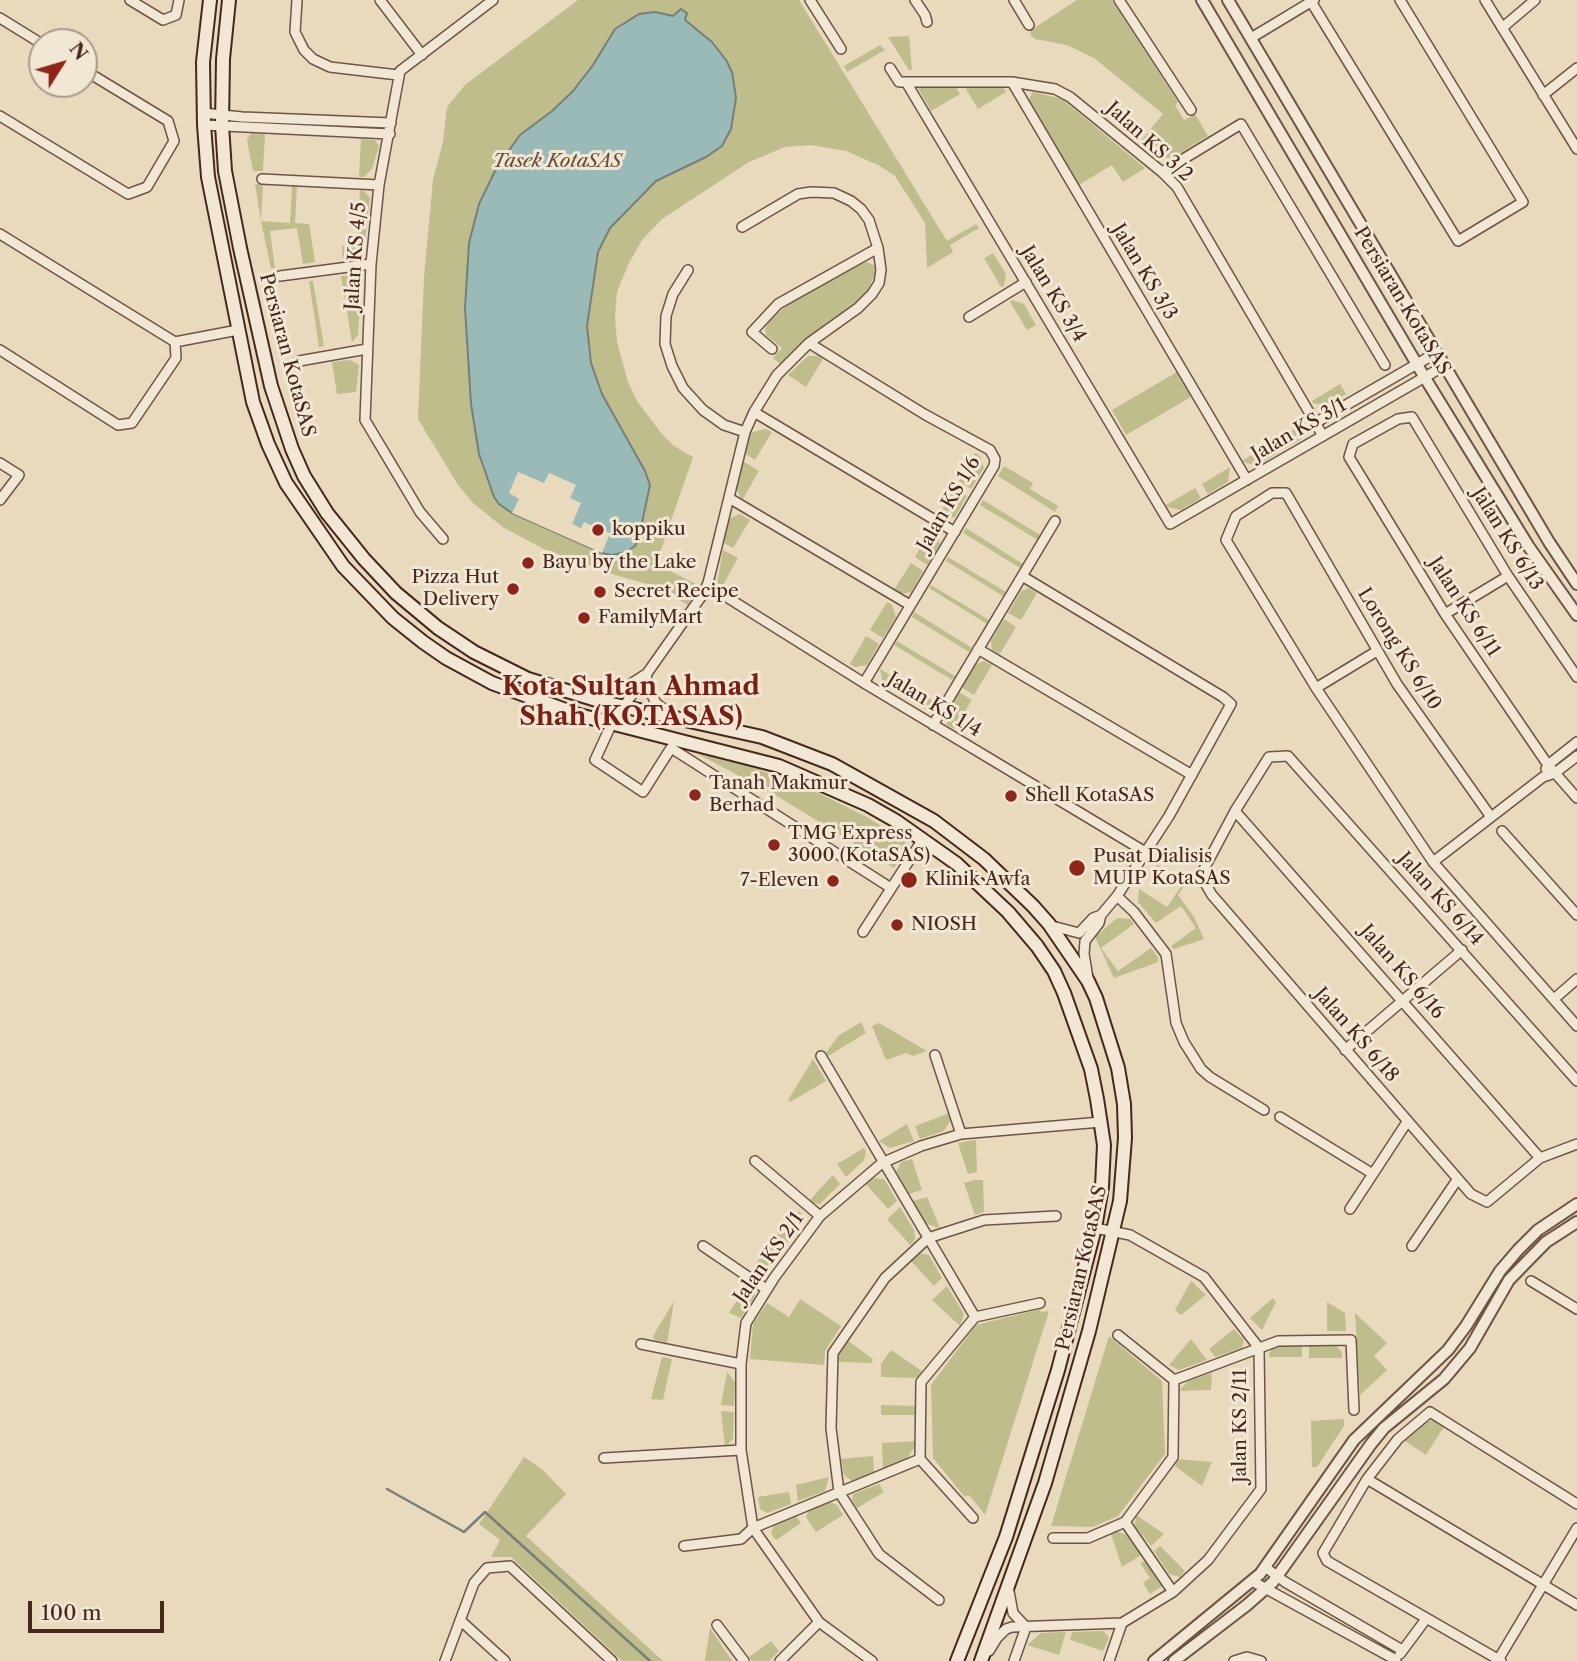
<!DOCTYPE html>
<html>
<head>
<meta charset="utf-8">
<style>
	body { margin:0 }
	#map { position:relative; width:1577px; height:1661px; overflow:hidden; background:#e9dabd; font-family:"Libre Caslon Text",serif }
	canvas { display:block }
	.north { position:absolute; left:28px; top:28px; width:70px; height:70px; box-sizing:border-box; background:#f1e7d4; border:2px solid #ac9a8a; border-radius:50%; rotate:53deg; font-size:19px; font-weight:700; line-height:28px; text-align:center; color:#45271b }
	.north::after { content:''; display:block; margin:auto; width:24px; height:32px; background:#8f2418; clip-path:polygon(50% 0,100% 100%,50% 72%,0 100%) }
	.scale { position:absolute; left:28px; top:1601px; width:136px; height:32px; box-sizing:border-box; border:4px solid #45271b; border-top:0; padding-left:9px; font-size:21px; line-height:24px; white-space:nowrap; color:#45271b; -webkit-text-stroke:5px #f1e7d4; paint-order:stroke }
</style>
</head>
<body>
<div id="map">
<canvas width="1577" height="1661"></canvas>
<div class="north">N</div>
<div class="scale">100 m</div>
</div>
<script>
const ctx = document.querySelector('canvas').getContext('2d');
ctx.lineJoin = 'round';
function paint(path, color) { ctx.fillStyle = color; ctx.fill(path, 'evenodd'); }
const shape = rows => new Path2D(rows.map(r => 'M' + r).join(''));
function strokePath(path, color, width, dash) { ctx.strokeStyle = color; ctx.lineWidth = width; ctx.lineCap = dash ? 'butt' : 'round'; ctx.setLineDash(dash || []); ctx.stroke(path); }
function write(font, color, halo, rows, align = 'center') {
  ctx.font = font + ' "Libre Caslon Text",serif'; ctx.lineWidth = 6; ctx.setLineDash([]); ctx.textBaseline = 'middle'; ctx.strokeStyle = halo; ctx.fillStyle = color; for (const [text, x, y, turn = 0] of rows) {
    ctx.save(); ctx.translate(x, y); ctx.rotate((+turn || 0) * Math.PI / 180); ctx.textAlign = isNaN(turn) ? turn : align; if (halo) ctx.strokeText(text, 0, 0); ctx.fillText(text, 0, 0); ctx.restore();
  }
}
const green = shape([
	[578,0,799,0,947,241,976,224,979,228,950,245,953,252,927,268,925,223,895,176,880,166,846,151,811,145,785,147,749,162,662,219,642,240,628,265,617,292,615,316,617,342,628,382,637,401,661,433,674,446,693,457,656,564,698,585,688,605,651,585,615,575,544,549,504,528,473,503,458,485,418,419,424,277,433,179,443,142,447,107,465,85],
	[1077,0,1112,0,1178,102,1175,105,1184,120,1195,114,1208,136,1172,158,1157,157,1140,142,1163,114,1094,58,1067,45,1035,39,1030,34,1031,30],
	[909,36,912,70,909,70,888,37],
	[880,45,885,50,847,72,844,66],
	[919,85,955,86,960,94,931,111,918,88],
	[968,86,1003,87,1006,92,978,109,966,89],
	[1033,92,1062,99,1145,168,1123,182,1112,165,1077,186,1028,100],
	[251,133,265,134,263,171,253,171,247,140],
	[361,139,375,140,379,146,372,169,364,177,359,177],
	[255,184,263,184,261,221,290,223,292,186,297,186,295,223,309,224,315,262,303,264,297,228,270,231,275,268,271,269,261,221],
	[360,190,364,191,370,198,364,249,356,257,343,258,342,246,357,244],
	[993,253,1006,274,1004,286,1001,287,984,258],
	[866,262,876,266,877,269,866,294,811,337,781,365,773,358,782,348,766,335,765,329,768,323,790,302],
	[356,275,361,280,358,335,352,342,341,276],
	[309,281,313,281,324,346,319,347],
	[1012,300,1024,304,1036,325,1027,330,1010,302],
	[808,356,818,356,823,359,806,387,788,375],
	[350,360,359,365,356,392,337,394,332,362],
	[1177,372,1191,397,1126,435,1112,410],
	[1340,384,1346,394,1327,406,1313,403,1312,401],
	[1305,423,1302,439,1282,450,1276,440],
	[766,429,772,432,755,460,746,454,749,433],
	[1270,444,1276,454,1256,466,1242,461],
	[975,453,980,456,984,468,971,489,959,481],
	[741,460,759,471,743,499,740,497,735,485],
	[1004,466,1033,483,1030,489,1058,506,1055,512,998,476],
	[1230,467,1228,482,1208,494,1202,484],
	[955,488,967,496,955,517,943,519,938,516],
	[1195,488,1201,498,1181,510,1167,507,1166,505],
	[983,500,1040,535,1038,540,980,505],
	[740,514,750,520,733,548,724,543,728,519],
	[966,528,1023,564,1020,568,963,533],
	[931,529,936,532,940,544,927,565,915,557],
	[723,550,738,558,722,587,717,584],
	[948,557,1006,592,1003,596,946,561],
	[911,563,923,571,911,592,900,594,894,590],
	[931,585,989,620,987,624,929,588],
	[1029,588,1037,593,1021,620,1008,613,1021,591],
	[887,602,892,605,896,617,883,638,870,630],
	[914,612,972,648,969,652,912,617],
	[1004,619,1016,627,1000,654,992,650,991,641],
	[866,636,879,644,867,665,855,667,850,664],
	[897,641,955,676,952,680,894,645],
	[984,661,992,665,974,695,961,687,974,665],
	[880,669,938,704,936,707,924,709,883,683],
	[959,692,972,700,954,729,947,725,946,713],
	[696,753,754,768,804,786,867,817,909,844,894,868,777,796],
	[1156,864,1186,884,1178,895,1194,917,1204,939,1174,949,1171,946,1196,928,1181,906,1156,923,1138,902,1139,889,1167,907,1182,885,1155,865],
	[1117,918,1130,919,1134,924,1101,948,1118,971,1151,948,1158,957,1158,962,1114,978,1095,937],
	[861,1022,866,1033,828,1056,826,1053,838,1036],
	[879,1023,927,1051,913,1056,906,1053,886,1060,872,1026],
	[813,1059,826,1081,790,1102,788,1100],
	[950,1113,952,1118,944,1131,920,1139,915,1126],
	[907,1124,914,1141,890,1148,879,1141],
	[976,1140,977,1172,968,1174,958,1143],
	[864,1148,866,1151,864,1160,846,1177,837,1164],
	[912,1159,922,1190,909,1194,896,1172,901,1162],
	[833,1175,840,1184,820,1204,812,1203,809,1201],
	[873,1178,884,1179,897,1201,888,1209,866,1184],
	[974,1180,983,1180,984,1212,975,1215,964,1183],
	[927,1197,940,1228,938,1228,925,1223,913,1201],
	[900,1207,914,1230,915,1240,910,1245,887,1219],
	[799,1211,801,1213,801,1223,786,1244,776,1236],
	[771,1241,781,1249,766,1271,756,1272,752,1270],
	[920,1253,929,1255,942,1278,934,1286,911,1261],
	[1191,1281,1206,1295,1181,1315,1175,1310],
	[748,1284,751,1285,755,1296,741,1318,729,1313],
	[947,1286,964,1314,960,1326,932,1300],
	[1273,1298,1276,1302,1262,1330,1250,1318],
	[800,1299,841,1326,825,1351,824,1365,750,1359,753,1324,767,1303,789,1317],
	[674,1301,667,1343,655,1340,653,1336],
	[1327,1302,1345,1313,1346,1331,1327,1331],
	[1040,1309,1041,1312,1049,1311,985,1515,969,1495,965,1497,933,1458,931,1385,976,1325],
	[1355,1313,1387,1343,1374,1356,1387,1370,1360,1395],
	[1234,1329,1244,1340,1242,1348,1215,1357,1209,1349],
	[1109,1336,1162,1381,1165,1454,1118,1516,1093,1527,1051,1526],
	[1191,1339,1207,1360,1179,1370,1169,1365],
	[847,1340,873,1359,872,1363,838,1362,838,1354],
	[1276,1345,1302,1345,1302,1357,1269,1357,1269,1353],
	[1335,1345,1342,1352,1342,1358,1309,1358,1309,1346],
	[891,1350,922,1371,917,1378,881,1377,881,1364],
	[662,1357,672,1359,663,1400,651,1399],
	[727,1372,735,1382,734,1406,721,1405],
	[1212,1373,1211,1390,1179,1391,1188,1381],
	[881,1405,917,1406,918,1415,881,1415],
	[721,1411,734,1412,733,1439,725,1447],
	[1344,1419,1344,1426,1317,1467,1312,1467,1311,1421],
	[1436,1419,1445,1425,1426,1455,1402,1439,1422,1423],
	[918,1441,907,1459,883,1469,882,1443],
	[873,1456,874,1473,852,1481,844,1475,841,1459],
	[524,1457,542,1469,566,1494,526,1536,663,1661,622,1661,511,1557,491,1557,500,1540,479,1524],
	[1177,1459,1212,1462,1202,1486,1175,1466],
	[829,1477,825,1491,798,1501,796,1485],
	[879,1484,884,1492,857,1508,852,1500,853,1494],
	[789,1492,791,1504,767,1513,760,1509,758,1497],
	[827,1501,837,1505,843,1515,816,1532,806,1517,809,1509],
	[1136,1515,1164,1534,1151,1546,1135,1526],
	[796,1516,801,1523,776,1540,771,1534,774,1524],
	[1116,1531,1130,1536,1143,1554,1122,1567,1111,1534],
	[1160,1546,1185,1571,1180,1577,1169,1574,1154,1551],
	[1147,1560,1162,1581,1161,1587,1150,1594,1143,1583,1150,1578,1140,1563],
	[710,1628,732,1661,705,1661],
	[1103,1631,1109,1637,1103,1651,1070,1640,1072,1632],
	[1066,1632,1059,1655,1027,1645,1041,1633],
	[771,1641,779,1651,769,1661,752,1661,749,1657]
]);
const water = shape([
	[681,9,687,13,685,20,712,42,726,60,732,72,736,98,731,129,722,146,706,157,656,181,610,228,598,252,587,326,591,363,602,394,645,471,650,485,639,537,635,546,626,552,612,555,602,553,512,513,499,504,494,497,479,454,471,404,465,308,469,243,479,204,497,167,520,135,552,111,573,91,593,65,615,29,639,14,655,12,673,16,681,9]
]);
const pier = shape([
	[518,472,544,483,549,473,576,485,570,498,581,503,572,524,581,528,584,522,610,533,602,553,512,513,519,499,509,493]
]);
const stream = shape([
	[387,1489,464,1532,485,1512,650,1661]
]);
const minor = shape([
	[130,0,163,20,176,15,179,0],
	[297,0,295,32,304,50,313,59,330,67,398,75],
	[380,0,422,55],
	[810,0,841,49],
	[915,0,925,15,927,22],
	[1014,0,1029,25],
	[1119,0,1191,110],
	[1310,0,1458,241,1523,202,1400,0],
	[1485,0,1577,149],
	[0,18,42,44],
	[1502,28,1535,0],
	[1251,38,1314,0],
	[890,68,899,82,1012,82,1055,89,1070,97,1162,172,1177,187,1323,436],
	[906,82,1170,524,1444,366],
	[1012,82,1247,480],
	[1543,95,1577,68],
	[203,113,242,117,391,123],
	[0,116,128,194,147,187,174,141,168,121,84,70],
	[204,125,390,134],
	[1162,172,1241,124,1385,365],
	[262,179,379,185],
	[742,227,798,194,811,192,834,193,851,201,861,209,869,220,878,248,881,270,879,283,872,294,858,308,809,343,777,375,754,412,745,432,708,583,703,594,612,723,595,760,643,792,671,748,891,888],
	[0,234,175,342,238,330],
	[688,270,673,294,666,316,665,344,672,366,683,388,703,410,724,425,745,432],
	[280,276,371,264],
	[969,317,1026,282],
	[809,343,924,414,990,450,995,459,994,466,864,683],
	[772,349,752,332,778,304,878,248],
	[0,350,118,425,132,423,176,358,175,342],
	[299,361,367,349],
	[754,412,955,532],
	[1315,423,1436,353],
	[0,463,19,475,0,500],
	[729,498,910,605],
	[443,539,420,512,365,420,371,264,379,185,400,71,493,0],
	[1022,576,1223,697,1231,704,1169,816,1117,896,1101,915,1093,918,1079,933,1052,926],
	[703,594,715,592,725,596,864,683,1147,853],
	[1445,614,1508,576],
	[978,649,1192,775],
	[1577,677,1508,576,1412,417,1398,419,1353,444,1349,457,1445,614,1548,765,1577,798],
	[1316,688,1377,651],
	[594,698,618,692,646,674,648,688,656,703,672,715],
	[933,725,1055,521],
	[1546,769,1548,765,1577,742],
	[1235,811,1540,1158],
	[1491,817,1397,684,1286,493,1272,493,1236,516,1226,540,1316,688,1433,862,1577,1026],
	[1502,831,1577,915],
	[1433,862,1543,777,1555,773,1577,756],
	[1117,896,1134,912,1166,954,1176,1023,1184,1042,1201,1069,1210,1077,1264,1110],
	[863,932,923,839],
	[1088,978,1084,954,1085,941,1099,923,1101,915],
	[1554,999,1577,979],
	[1345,1050,1462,950],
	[935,1055,961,1134],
	[821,1056,975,1317],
	[1577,1081,1288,756,1269,757,1235,811,1204,869,1205,883,1212,895,1471,1194,1487,1202,1540,1158,1577,1144],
	[1280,1117,1373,1174],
	[755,1161,820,1216],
	[1350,1209,1407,1122],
	[703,1246,766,1289],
	[1412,1246,1457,1180],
	[1531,1281,1577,1309],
	[641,1344,741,1364],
	[1174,1380,1278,1341,1351,1340,1354,1410],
	[604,1458,741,1450],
	[1367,1479,1577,1605],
	[973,1518,920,1459,921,1382,975,1317,1040,1303],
	[1125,1522,1173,1592],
	[1053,1538,1088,1538,1125,1522,1173,1457,1174,1380,1118,1335],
	[684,1546,741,1539,753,1528,920,1459],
	[1265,1567,1285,1582,1402,1650],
	[1252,1581,1396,1660],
	[1009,1591,1013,1613,1026,1627,1014,1661],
	[939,1600,879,1554,839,1492,831,1428,833,1353,885,1278,928,1238,984,1220,1056,1216],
	[460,1620,505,1661],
	[717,1625,744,1661],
	[989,1651,997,1638,1006,1629,1012,1627,1122,1623,1173,1592,1208,1560,1261,1489,1259,1348,1204,1277,1130,1235,1095,1228],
	[1400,1654,1426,1619],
	[1498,1660,1577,1528],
	[445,1661,474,1583,487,1568,510,1566,612,1661],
	[780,1661,819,1622],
	[872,1661,819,1622,753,1528,741,1450,741,1364,746,1323,774,1278,820,1216,882,1163,921,1146,961,1134,1101,1122],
	[1109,1661,1122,1623],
	[1234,1661,1247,1657,1261,1661],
	[1501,1661,1327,1561,1323,1553,1367,1479,1398,1439,1430,1412,1577,1504]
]);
const tertiary = shape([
	[1202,0,1425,378,1529,547,1577,615],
	[1228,0,1549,542,1577,584],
	[1154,1661,1260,1574,1354,1440,1448,1350,1466,1326,1500,1271,1518,1250,1538,1230,1577,1204],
	[1174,1661,1247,1605,1273,1582,1371,1444,1384,1428,1444,1379,1470,1348,1509,1280,1546,1242,1577,1222]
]);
const secondary = shape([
	[210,0,203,62,204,125,208,177,253,402,268,444,286,483,343,566,393,618,423,642,446,658,492,683,579,715,779,766,868,805,896,821,957,864,1008,912,1037,946,1054,971,1064,993,1091,1069,1097,1099,1104,1145,1102,1187,1095,1228,1058,1370,1006,1537,957,1661],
	[229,0,223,59,222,125,225,171,240,248,271,386,292,449,304,476,327,513,364,559,396,593,438,628,474,652,528,679,603,702,762,737,832,764,934,821,984,859,1033,906,1049,924,1088,981,1096,998,1118,1068,1124,1104,1125,1138,1120,1201,1089,1331,1045,1483,981,1661]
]);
const markers = [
	[598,530,7,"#8f2418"],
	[528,563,7,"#8f2418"],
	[513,589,7,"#8f2418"],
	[600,592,7,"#8f2418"],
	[584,618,7,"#8f2418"],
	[695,795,7,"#8f2418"],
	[1011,796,7,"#8f2418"],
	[774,845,7,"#8f2418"],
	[1077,868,9,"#8f2418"],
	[909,880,9,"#8f2418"],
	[833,881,7,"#8f2418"],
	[897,925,7,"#8f2418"]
];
const streetNames = [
	["Jalan KS 3/2",1149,142,42],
	["Jalan KS 4/5",356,256,-86],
	["Jalan KS 3/3",1144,272,59],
	["Jalan KS 3/4",1053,294,59],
	["Persiaran KotaSAS",1402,301,59],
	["Persiaran KotaSAS",287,355,75],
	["Jalan KS 3/1",1299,430,-30],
	["Jalan KS 1/6",949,504,-60],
	["Jalan KS 6/13",1507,539,58],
	["Jalan KS 6/11",1464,607,57],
	["Lorong KS 6/10",1399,649,58],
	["Jalan KS 1/4",934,705,31],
	["Jalan KS 6/14",1440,899,48],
	["Jalan KS 6/16",1402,972,49],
	["Jalan KS 6/18",1356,1035,49],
	["Jalan KS 2/1",769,1258,-55],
	["Persiaran KotaSAS",1082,1268,-77],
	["Jalan KS 2/11",1241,1426,-90]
];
const parkNames = [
	["Tasek KotaSAS",557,162]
];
const poiNames = [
	["koppiku",612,530],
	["Bayu by the Lake",542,563],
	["Pizza Hut",499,578,"right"],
	["Delivery",499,600,"right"],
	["Secret Recipe",614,592],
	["FamilyMart",598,618],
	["Tanah Makmur",709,784],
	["Berhad",709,806],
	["Shell KotaSAS",1025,796],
	["TMG Express",788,834],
	["3000 (KotaSAS)",788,856],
	["Pusat Dialisis",1093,857],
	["MUIP KotaSAS",1093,879],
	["Klinik Awfa",925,880],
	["7-Eleven",819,881,"right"],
	["NIOSH",911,925]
];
const districtNames = [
	["Kota Sultan Ahmad",631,687],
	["Shah (KOTASAS)",631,717]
];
paint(green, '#bfbd8c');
paint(water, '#99bab6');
strokePath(water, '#777f78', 2);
paint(pier, '#e9dabd');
strokePath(stream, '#777f78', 2.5);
strokePath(minor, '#6e5444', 12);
strokePath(tertiary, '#6e5444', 14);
strokePath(secondary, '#45271b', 16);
strokePath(minor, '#f1e7d4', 9);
strokePath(tertiary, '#f1e7d4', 10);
strokePath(secondary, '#f1e7d4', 12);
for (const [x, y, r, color] of markers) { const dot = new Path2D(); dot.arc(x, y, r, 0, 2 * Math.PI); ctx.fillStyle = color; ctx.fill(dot); strokePath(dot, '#f1e7d4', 2.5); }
write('19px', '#45271b', '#f1e7d4', streetNames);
write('italic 19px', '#644c37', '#f1e7d4', parkNames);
write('19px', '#45271b', '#f1e7d4', poiNames, 'left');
write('bold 26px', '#7a1f14', '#f1e7d4', districtNames);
</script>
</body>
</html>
